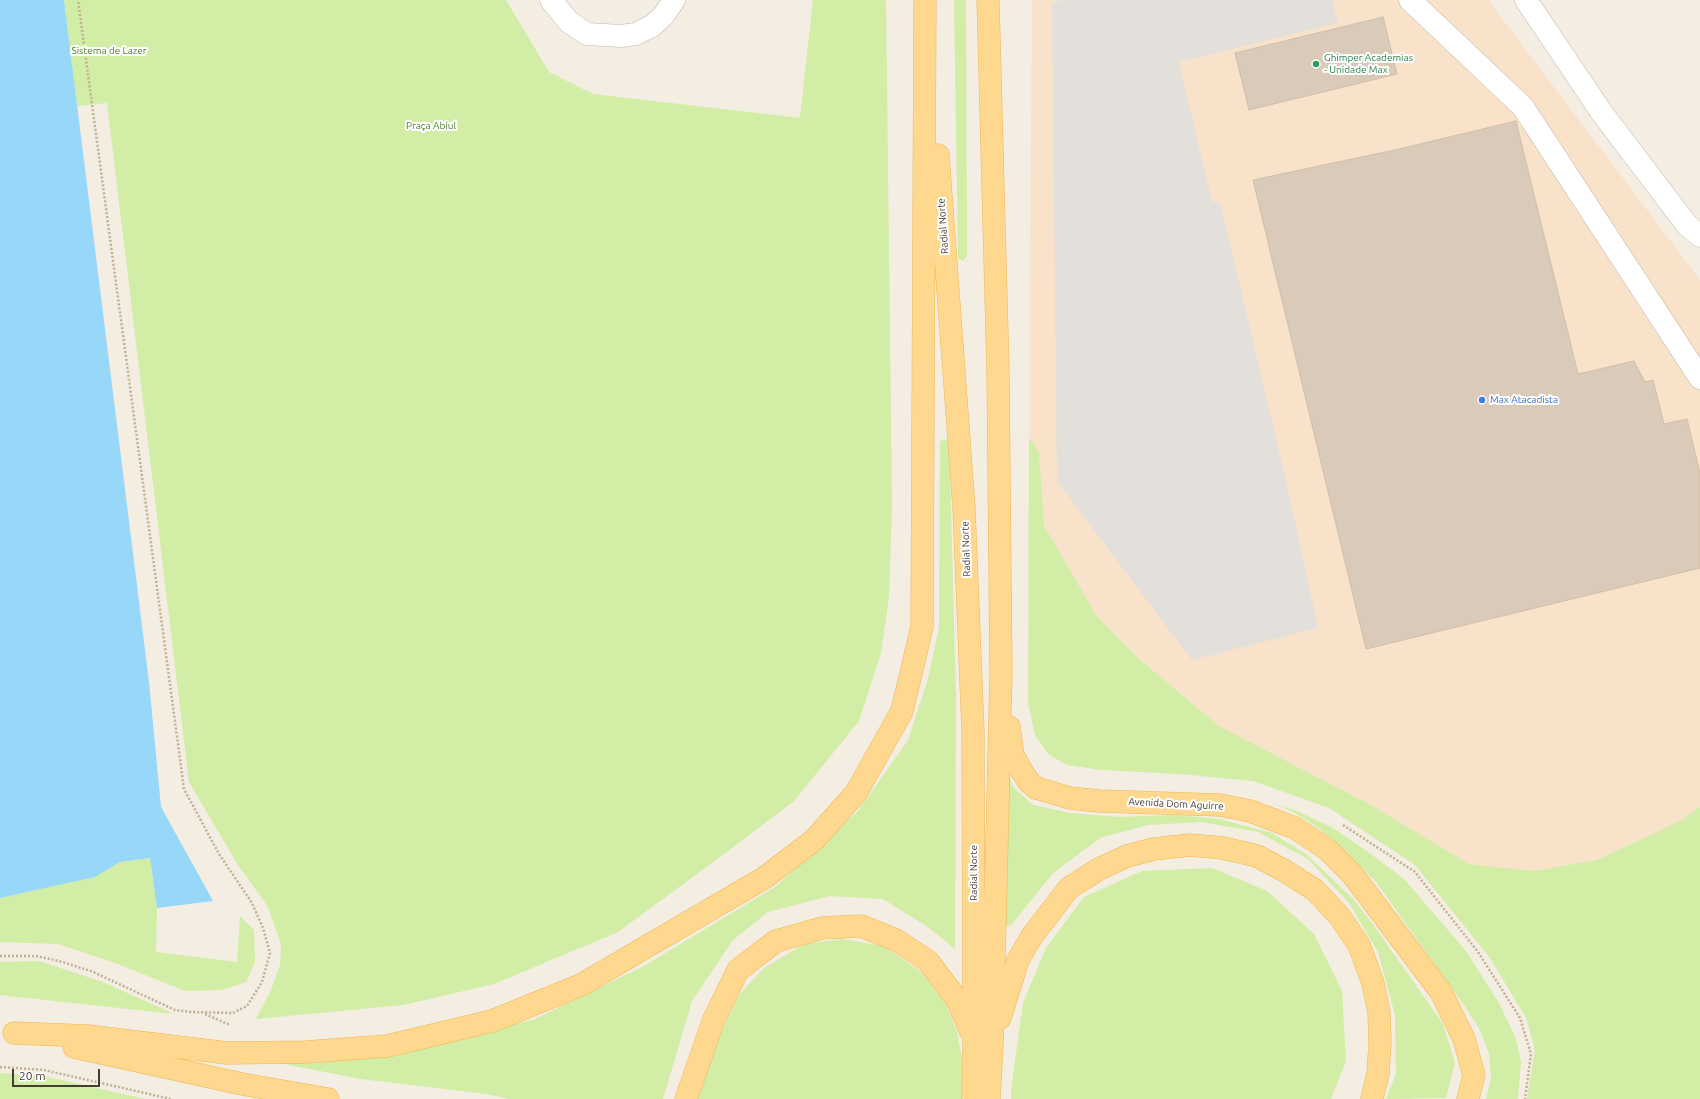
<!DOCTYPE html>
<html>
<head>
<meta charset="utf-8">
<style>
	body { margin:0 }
	#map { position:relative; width:1700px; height:1099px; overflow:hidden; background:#f3ede2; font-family:Ubuntu,sans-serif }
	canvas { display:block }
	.scale { position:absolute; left:12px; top:1069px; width:88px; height:18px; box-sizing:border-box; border:2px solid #453c32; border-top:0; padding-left:5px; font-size:12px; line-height:14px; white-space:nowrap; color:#453c32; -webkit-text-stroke:3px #fff; paint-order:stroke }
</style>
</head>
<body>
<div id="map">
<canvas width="1700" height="1099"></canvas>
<div class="scale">20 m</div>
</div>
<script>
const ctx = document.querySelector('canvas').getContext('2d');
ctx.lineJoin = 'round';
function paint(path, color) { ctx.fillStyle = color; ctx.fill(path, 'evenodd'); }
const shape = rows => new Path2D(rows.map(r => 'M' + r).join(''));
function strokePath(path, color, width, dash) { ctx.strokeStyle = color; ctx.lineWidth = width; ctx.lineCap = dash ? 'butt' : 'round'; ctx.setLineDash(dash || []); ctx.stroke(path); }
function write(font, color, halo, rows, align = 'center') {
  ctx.font = font + ' Ubuntu,sans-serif'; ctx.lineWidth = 4; ctx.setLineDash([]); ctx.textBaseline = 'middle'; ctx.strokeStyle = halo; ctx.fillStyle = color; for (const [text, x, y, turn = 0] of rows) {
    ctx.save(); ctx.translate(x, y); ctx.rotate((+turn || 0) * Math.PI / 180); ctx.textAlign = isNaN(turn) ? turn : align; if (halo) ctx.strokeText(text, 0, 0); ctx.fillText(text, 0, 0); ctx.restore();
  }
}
const commercial = shape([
	[1032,0,1488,0,1700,280,1700,807,1680,821,1597,860,1534,871,1469,864,1369,804,1219,726,1138,658,1096,615,1044,525,1040,467,1034,444,1029,439]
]);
const green = shape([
	[64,0,506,0,549,72,593,94,800,118,813,0,886,0,892,507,889,597,881,653,859,721,794,801,724,854,618,932,494,984,403,1005,256,1019,271,990,280,965,281,944,268,907,238,865,189,782,107,103,77,106],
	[954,0,966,0,967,256,963,261,958,258],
	[949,439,956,695,955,949,928,927,883,899,830,896,768,912,733,940,692,1001,663,1099,510,1099,486,1094,361,1079,264,1060,400,1052,535,1019,642,967,775,887,858,811,908,740,928,679,939,627,940,441],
	[1029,439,1034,444,1039,453,1044,525,1096,615,1138,658,1219,726,1369,804,1469,864,1534,871,1597,860,1680,821,1700,807,1700,1099,1527,1099,1535,1050,1526,1018,1490,958,1415,865,1329,808,1253,781,1179,774,1102,770,1067,765,1048,754,1035,735,1028,703],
	[1009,775,1013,787,1033,805,1070,813,1119,817,1175,815,1219,819,1272,833,1307,855,1353,899,1372,923,1443,1024,1455,1063,1446,1098,1386,1099,1396,1074,1395,1015,1378,952,1349,903,1308,859,1258,832,1201,822,1148,825,1102,837,1054,872,1011,925,1005,927],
	[1275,804,1297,811,1333,828,1371,854,1404,879,1466,951,1499,1003,1516,1039,1521,1062,1518,1099,1486,1099,1491,1078,1489,1053,1480,1030,1464,1005,1376,882,1343,848,1317,827,1293,812],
	[150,858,157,908,156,952,237,962,240,916,254,930,255,962,246,982,222,990,185,991,118,964,58,944,0,942,0,898,95,877,120,862],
	[1212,868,1267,891,1314,934,1342,991,1346,1061,1331,1099,1011,1099,1011,1090,1023,1003,1046,948,1084,897,1142,871],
	[842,939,883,946,920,971,947,1006,957,1032,962,1060,962,1099,697,1099,710,1055,739,995,764,968,804,944],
	[39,961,103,982,174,1014,0,995,0,962],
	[0,1073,43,1076,145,1099,0,1099]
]);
const parking = shape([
	[1063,0,1332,0,1338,23,1179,62,1212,202,1220,202,1286,481,1318,628,1192,660,1057,481,1052,3]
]);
const water = shape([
	[0,0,64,0,149,682,161,807,213,901,157,908,150,858,120,862,95,877,0,898]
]);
const building = shape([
	[1383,17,1397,74,1249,110,1235,53,1383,17],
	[1516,121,1578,374,1634,361,1645,382,1653,380,1664,424,1687,419,1700,473,1700,568,1366,649,1253,180,1399,149,1516,121]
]);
const path = shape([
	[1343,825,1415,872,1478,952,1520,1018,1531,1054,1525,1099],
	[0,956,36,956,59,961,91,971,175,1010,191,1012,233,1013,247,1006,262,982,270,953,263,928,252,903,219,854,184,789,78,0],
	[205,1014,230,1025],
	[0,1067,44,1070,171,1099]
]);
const minor = shape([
	[551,0,569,22,587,34,621,36,636,34,652,26,664,15,674,0],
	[1410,0,1523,107,1700,378],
	[1526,0,1602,113,1687,225,1700,236]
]);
const major = shape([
	[988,0,998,371,1001,673,992,1044,989,1099],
	[938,155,964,508,973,732,974,1041,973,1099],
	[1009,727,1013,755,1021,770,1029,782,1036,788,1070,798,1099,801,1220,805,1250,811,1295,828,1328,850,1352,874,1441,992,1464,1039,1474,1075,1468,1099],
	[1000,1018,1018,960,1032,936,1069,888,1099,869,1127,856,1154,849,1190,845,1223,848,1257,856,1285,871,1315,890,1340,917,1359,945,1373,983,1379,1012,1380,1043,1378,1074,1372,1099],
	[14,1033,88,1036,227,1053,306,1052,387,1046,492,1021,581,985,764,878,814,840,856,793,902,711,922,627,925,0],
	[74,1047,242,1084,328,1099],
	[686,1099,714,1019,738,970,776,941,822,928,861,926,896,940,928,961,958,1001,970,1030]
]);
const markers = [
	[1316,64,4,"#2e9e5b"],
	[1482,400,4,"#3f7fe0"]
];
const parkNames = [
	["Sistema de Lazer",109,51],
	["Praça Abiul",431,126]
];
const leisureNames = [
	["Ghimper Academias",1324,58],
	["- Unidade Max",1324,70]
];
const streetNames = [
	["Radial Norte",943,226,-94],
	["Radial Norte",966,549,-92],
	["Avenida Dom Aguirre",1176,804,3],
	["Radial Norte",974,873,-90]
];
const shopNames = [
	["Max Atacadista",1490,400]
];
paint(commercial, '#f8e2ca');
paint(green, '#d1eda6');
paint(parking, '#e3dfdb');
paint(water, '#97d7f8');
paint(building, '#d9cab9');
strokePath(building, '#d1bfa9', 1);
strokePath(minor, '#c2b7a7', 23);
strokePath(major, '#f0b653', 23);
strokePath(path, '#c3af94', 2.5, [2, 2]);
strokePath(minor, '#fff', 22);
strokePath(major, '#ffd88f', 22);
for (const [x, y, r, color] of markers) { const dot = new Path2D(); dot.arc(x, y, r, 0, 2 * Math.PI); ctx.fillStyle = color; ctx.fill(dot); strokePath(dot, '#fff', 1.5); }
write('10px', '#497d20', '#fff', parkNames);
write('10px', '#27864d', '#fff', leisureNames, 'left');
write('10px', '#453c32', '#fff', streetNames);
write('10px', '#366cbe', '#fff', shopNames, 'left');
</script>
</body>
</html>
